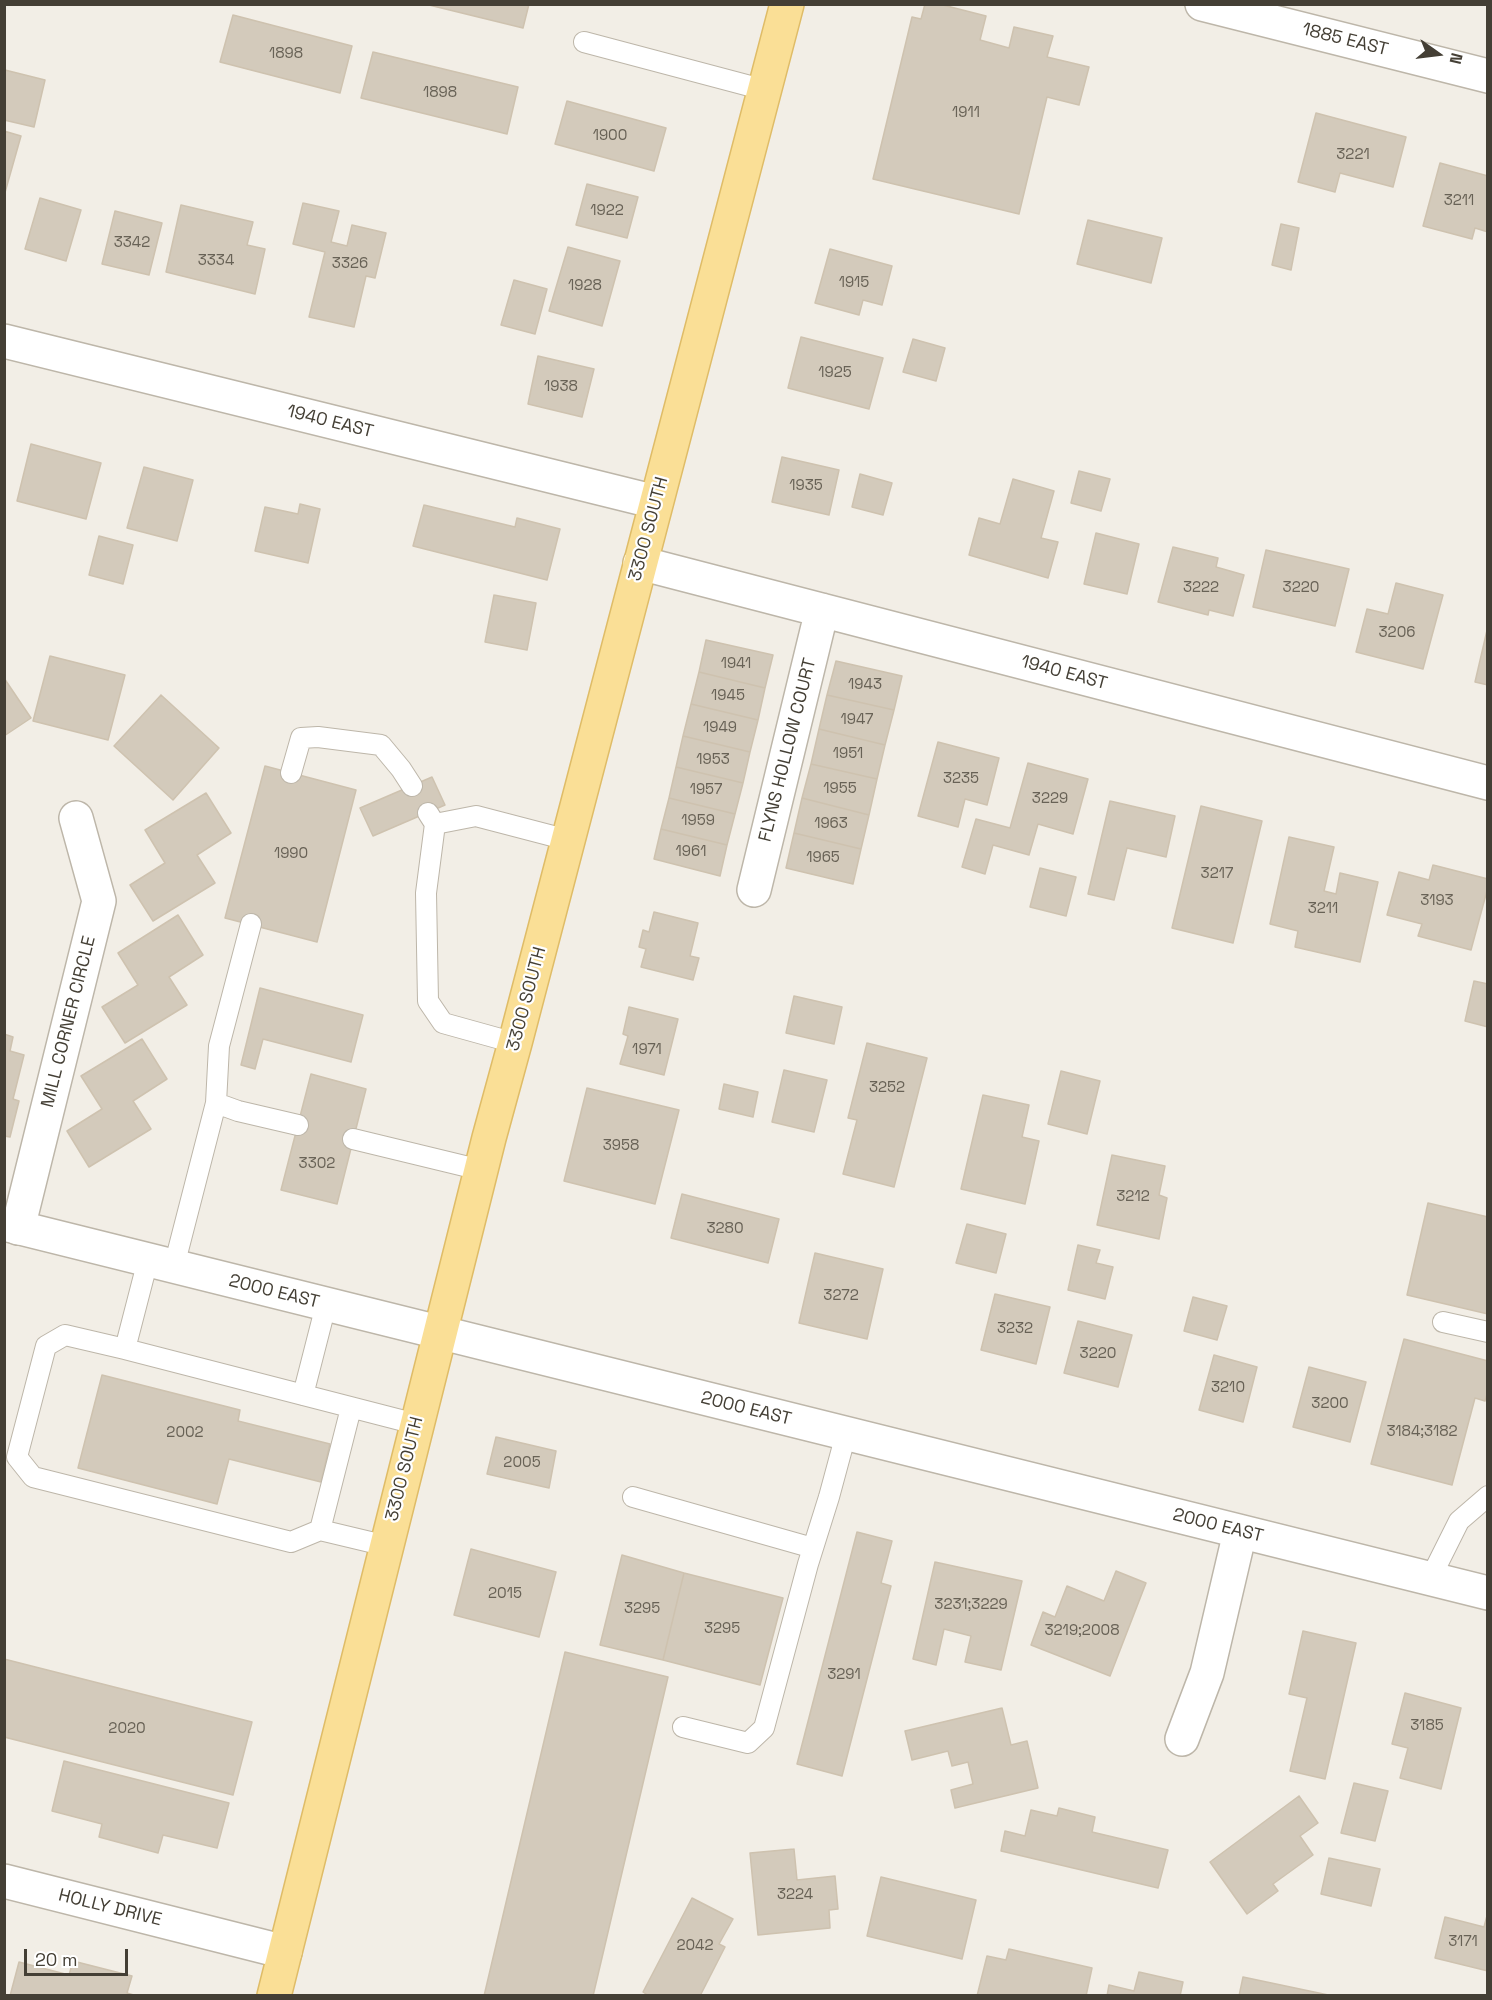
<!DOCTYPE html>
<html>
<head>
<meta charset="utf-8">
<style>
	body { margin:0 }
	#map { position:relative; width:1492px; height:2000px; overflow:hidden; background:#f2eee6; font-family:"Space Grotesk",sans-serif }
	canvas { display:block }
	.frame { position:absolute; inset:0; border:6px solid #443f35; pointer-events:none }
	.north { position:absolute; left:1408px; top:24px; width:60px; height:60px; -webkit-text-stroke:4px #fff; paint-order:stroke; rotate:104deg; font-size:16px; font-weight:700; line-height:24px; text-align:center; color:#443f35 }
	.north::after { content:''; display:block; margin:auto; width:21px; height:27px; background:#443f35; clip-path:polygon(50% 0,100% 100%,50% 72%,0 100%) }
	.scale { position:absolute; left:24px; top:1949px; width:104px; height:27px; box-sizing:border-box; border:3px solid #443f35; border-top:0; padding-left:8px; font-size:18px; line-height:21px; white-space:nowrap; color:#443f35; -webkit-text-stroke:4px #fff; paint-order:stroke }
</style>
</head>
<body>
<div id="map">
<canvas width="1492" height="2000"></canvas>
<div class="frame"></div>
<div class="north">N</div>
<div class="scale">20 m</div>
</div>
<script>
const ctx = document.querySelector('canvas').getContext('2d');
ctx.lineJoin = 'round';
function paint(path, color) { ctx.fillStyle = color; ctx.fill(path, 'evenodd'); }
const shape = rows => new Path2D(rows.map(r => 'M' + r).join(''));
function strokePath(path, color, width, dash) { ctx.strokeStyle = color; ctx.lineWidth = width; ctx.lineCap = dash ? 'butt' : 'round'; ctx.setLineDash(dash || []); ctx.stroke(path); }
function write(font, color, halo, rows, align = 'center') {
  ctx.font = font + ' "Space Grotesk",sans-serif'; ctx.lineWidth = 4.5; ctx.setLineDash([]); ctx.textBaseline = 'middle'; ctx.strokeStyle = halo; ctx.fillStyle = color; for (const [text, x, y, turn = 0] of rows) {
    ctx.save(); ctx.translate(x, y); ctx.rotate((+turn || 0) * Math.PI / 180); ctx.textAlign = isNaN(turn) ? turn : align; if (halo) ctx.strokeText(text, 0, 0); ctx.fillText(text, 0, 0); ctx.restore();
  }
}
const building = shape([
	[425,4,529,4,523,28,425,4],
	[925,4,939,4,986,16,980,40,1009,48,1014,27,1053,36,1047,57,1089,67,1079,105,1047,97,1019,214,873,179,912,17,921,19,925,4],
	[233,15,352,46,340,93,220,62,233,15],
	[373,52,518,87,507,134,361,98,373,52],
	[5,70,45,80,34,127,4,120,5,70],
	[567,101,666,128,654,171,555,144,567,101],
	[1316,113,1406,137,1393,187,1340,173,1335,192,1298,182,1316,113],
	[4,131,21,136,4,196,4,131],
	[1440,163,1488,176,1488,232,1475,228,1472,239,1423,226,1440,163],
	[587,184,638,197,627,238,576,225,587,184],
	[40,198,81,210,66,261,25,249,40,198],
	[303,203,339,211,331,242,347,246,352,225,386,233,375,278,366,276,354,327,309,317,325,252,293,244,303,203],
	[181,205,253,222,247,245,265,249,255,294,166,272,181,205],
	[115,211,162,223,149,275,102,264,115,211],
	[1088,220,1162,238,1151,283,1077,264,1088,220],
	[1281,224,1299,228,1291,270,1272,265,1281,224],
	[568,247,620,261,602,326,549,311,568,247],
	[830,249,892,266,882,305,863,300,859,315,815,303,830,249],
	[514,280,547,289,535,334,501,325,514,280],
	[801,337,883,358,869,409,788,388,801,337],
	[913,339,945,348,936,381,903,372,913,339],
	[538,356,594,369,582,417,528,404,538,356],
	[31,444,101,463,86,519,17,501,31,444],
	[782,457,839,470,829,515,772,502,782,457],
	[144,467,193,480,177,541,127,528,144,467],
	[1079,471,1110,479,1101,511,1071,503,1079,471],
	[860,474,892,483,883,515,852,507,860,474],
	[1013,479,1054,491,1041,538,1058,542,1048,578,969,555,979,518,1000,524,1013,479],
	[300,504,320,509,308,563,255,551,265,507,298,514,300,504],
	[424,505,515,527,517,518,560,529,547,580,413,546,424,505],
	[1096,533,1139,544,1127,594,1084,584,1096,533],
	[99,536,133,545,123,584,89,575,99,536],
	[1173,547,1218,558,1216,567,1244,575,1233,616,1209,610,1208,615,1158,602,1173,547],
	[1266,550,1349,569,1335,626,1253,607,1266,550],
	[1396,583,1443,595,1423,669,1356,652,1367,609,1388,614,1396,583],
	[494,595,536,603,527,650,485,642,494,595],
	[1488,626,1488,685,1475,682,1488,626],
	[706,640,773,655,765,688,699,672,706,640],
	[50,656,125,675,108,740,33,721,50,656],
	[836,661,902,676,894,710,827,695,836,661],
	[699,672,765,688,758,720,691,704,699,672],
	[4,678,31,718,4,736,4,678],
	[161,695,219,748,173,800,114,746,161,695],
	[827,695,894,710,885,745,819,729,827,695],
	[691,704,758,720,750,752,683,736,691,704],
	[819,729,885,745,877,779,811,764,819,729],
	[683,736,750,752,743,783,676,767,683,736],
	[938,742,999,758,987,805,965,799,958,827,918,816,938,742],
	[1028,763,1088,779,1073,834,1038,824,1029,855,993,845,985,874,962,867,976,819,1010,828,1028,763],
	[811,764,877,779,869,815,802,798,811,764],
	[265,766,356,790,317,942,225,918,265,766],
	[676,767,743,783,735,814,669,798,676,767],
	[432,777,445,805,373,836,360,808,432,777],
	[206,793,231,833,197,855,215,883,153,921,130,885,165,863,145,830,206,793],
	[669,798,735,814,727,845,661,829,669,798],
	[802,798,869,815,861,849,794,833,802,798],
	[1110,801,1175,816,1166,857,1127,848,1114,900,1088,894,1110,801],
	[1201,806,1262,821,1233,943,1172,928,1201,806],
	[661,829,727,845,720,876,654,859,661,829],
	[794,833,861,849,853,884,786,868,794,833],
	[1289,837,1334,847,1324,891,1336,894,1340,873,1378,882,1360,962,1295,947,1298,931,1270,924,1289,837],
	[1433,865,1488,879,1488,887,1471,950,1418,936,1422,924,1387,915,1399,872,1429,880,1433,865],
	[1040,868,1076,877,1066,916,1030,907,1040,868],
	[654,912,698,923,690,956,699,958,693,980,641,967,646,949,639,947,643,930,649,932,654,912],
	[178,915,203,955,169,977,187,1005,125,1043,102,1007,138,985,118,953,178,915],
	[1474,981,1488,984,1488,1027,1465,1021,1474,981],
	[260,988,363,1015,351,1062,263,1039,255,1069,241,1065,260,988],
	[794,996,842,1007,834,1044,786,1033,794,996],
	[629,1007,678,1019,664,1075,620,1064,628,1036,623,1034,629,1007],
	[4,1034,13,1037,10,1051,24,1055,13,1099,19,1101,10,1137,4,1136,4,1034],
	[142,1039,167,1079,133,1101,151,1129,89,1167,67,1131,102,1109,81,1076,142,1039],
	[867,1043,927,1058,894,1187,843,1174,857,1120,848,1118,867,1043],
	[784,1070,827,1080,814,1132,772,1122,784,1070],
	[1061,1071,1100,1081,1087,1134,1048,1124,1061,1071],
	[311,1074,366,1089,337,1204,281,1190,311,1074],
	[724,1084,758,1092,753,1117,719,1109,724,1084],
	[587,1088,679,1110,655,1204,564,1181,587,1088],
	[983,1095,1029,1105,1022,1137,1039,1141,1025,1204,961,1189,983,1095],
	[1112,1155,1165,1166,1159,1195,1167,1198,1159,1239,1097,1225,1112,1155],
	[682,1194,779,1219,768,1263,671,1238,682,1194],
	[1428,1203,1488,1217,1488,1314,1407,1295,1428,1203],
	[967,1224,1006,1234,996,1273,956,1263,967,1224],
	[1078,1245,1100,1250,1096,1263,1113,1267,1105,1299,1068,1290,1078,1245],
	[815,1253,883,1269,867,1339,799,1323,815,1253],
	[995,1294,1050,1307,1036,1364,981,1350,995,1294],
	[1193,1297,1227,1306,1217,1340,1184,1331,1193,1297],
	[1078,1321,1132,1335,1118,1387,1064,1373,1078,1321],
	[1404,1339,1488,1361,1488,1391,1485,1401,1475,1398,1452,1485,1371,1464,1404,1339],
	[1214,1355,1257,1367,1243,1422,1199,1410,1214,1355],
	[1309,1367,1366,1382,1350,1442,1293,1427,1309,1367],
	[102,1375,240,1410,238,1421,330,1444,321,1482,229,1459,217,1504,78,1468,102,1375],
	[496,1437,556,1451,549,1488,487,1474,496,1437],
	[857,1532,892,1541,881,1583,891,1586,842,1776,797,1764,857,1532],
	[471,1549,556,1572,539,1637,454,1615,471,1549],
	[622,1555,684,1573,663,1660,600,1645,622,1555],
	[935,1562,1022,1581,1001,1670,965,1662,971,1636,944,1629,936,1665,913,1659,935,1562],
	[1116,1571,1146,1583,1110,1676,1031,1645,1043,1612,1055,1617,1067,1586,1104,1601,1116,1571],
	[684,1573,783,1598,760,1685,663,1660,684,1573],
	[1303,1631,1356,1643,1325,1779,1290,1771,1307,1698,1289,1694,1303,1631],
	[565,1652,668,1677,593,1996,484,1996,565,1652],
	[4,1659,252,1722,233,1795,4,1737,4,1659],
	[1405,1693,1461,1708,1441,1789,1400,1778,1408,1748,1392,1744,1405,1693],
	[1002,1708,1011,1745,1027,1741,1038,1788,955,1808,951,1790,973,1784,968,1762,952,1766,948,1751,912,1760,905,1731,1002,1708],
	[64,1761,229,1803,217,1848,163,1835,158,1853,99,1837,102,1824,52,1811,64,1761],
	[1354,1783,1388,1791,1375,1841,1341,1833,1354,1783],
	[1299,1796,1318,1823,1300,1836,1313,1855,1273,1884,1278,1891,1247,1914,1210,1862,1299,1796],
	[1059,1808,1095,1817,1092,1832,1168,1850,1158,1888,1001,1851,1005,1831,1025,1836,1031,1810,1057,1816,1059,1808],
	[794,1849,797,1880,835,1876,838,1909,829,1910,830,1928,758,1935,750,1853,794,1849],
	[1329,1858,1380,1869,1371,1906,1321,1894,1329,1858],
	[881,1877,976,1900,962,1959,867,1936,881,1877],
	[692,1898,733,1919,719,1944,725,1947,700,1996,649,1996,643,1992,692,1898],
	[1488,1912,1488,1971,1435,1958,1445,1917,1484,1927,1488,1912],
	[1009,1949,1092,1968,1086,1996,977,1996,987,1956,1006,1960,1009,1949],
	[73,1961,132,1976,127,1993,137,1996,10,1996,19,1962,69,1975,73,1961],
	[1139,1972,1183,1982,1180,1996,1107,1996,1109,1985,1134,1991,1139,1972],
	[1243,1977,1333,1996,1239,1996,1243,1977]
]);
const service = shape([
	[584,42,765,90],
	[291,773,301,738,318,737,381,745,401,769,412,786],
	[428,813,435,824,426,893,428,1001,443,1023,515,1043],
	[435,824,476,816,568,840],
	[216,1103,238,1111,298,1125],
	[353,1139,481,1170],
	[148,1260,125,1349,65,1335,46,1346,17,1457,33,1477,291,1542,320,1530,387,1546],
	[174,1266,216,1103,219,1046,251,924],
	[1443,1322,1488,1332],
	[125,1349,416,1424],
	[303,1395,326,1305],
	[633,1497,813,1548],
	[320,1530,351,1408],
	[1430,1579,1459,1521,1488,1496],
	[683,1727,748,1743,764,1728,808,1564,829,1497,846,1434]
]);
const minor = shape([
	[1202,4,1488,76],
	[4,341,656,502],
	[640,563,1488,783],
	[754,890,822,610],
	[18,1228,99,901,76,818],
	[1182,1739,1207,1673,1240,1532],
	[4,1881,285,1952]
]);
const tertiary = shape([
	[4,1224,1488,1593]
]);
const primary = shape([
	[274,1996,489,1138,515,1043,787,4]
]);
const numberNames = [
	["1898",286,54],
	["1898",440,93],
	["1911",966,113],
	["1900",610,136],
	["3221",1353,155],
	["3211",1459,201],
	["1922",607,211],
	["3342",132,243],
	["3334",216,261],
	["3326",350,264],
	["1915",854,283],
	["1928",585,286],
	["1925",835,373],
	["1938",561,387],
	["1935",806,486],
	["3222",1201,588],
	["3220",1301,588],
	["3206",1397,633],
	["1941",736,664],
	["1943",865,685],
	["1945",728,696],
	["1947",857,720],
	["1949",720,728],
	["1951",848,754],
	["1953",713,760],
	["3235",961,779],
	["1955",840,789],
	["1957",706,790],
	["3229",1050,799],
	["1959",698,821],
	["1963",831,824],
	["1961",691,852],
	["1990",291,854],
	["1965",823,858],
	["3217",1217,874],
	["3193",1437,901],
	["3211",1323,909],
	["1971",647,1050],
	["3252",887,1088],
	["3958",621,1146],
	["3302",317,1164],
	["3212",1133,1197],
	["3280",725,1229],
	["3272",841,1296],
	["3232",1015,1329],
	["3220",1098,1354],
	["3210",1228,1388],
	["3200",1330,1404],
	["3184;3182",1422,1432],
	["2002",185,1433],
	["2005",522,1463],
	["2015",505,1594],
	["3231;3229",971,1605],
	["3295",642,1609],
	["3295",722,1629],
	["3219;2008",1082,1631],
	["3291",844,1675],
	["3185",1427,1726],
	["2020",127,1729],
	["3224",795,1895],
	["3171",1463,1942],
	["2042",695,1946]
];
const streetNames = [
	["1885 EAST",1345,40,14],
	["1940 EAST",330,422,14],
	["3300 SOUTH",649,529,-75],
	["1940 EAST",1064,673,15],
	["FLYNS HOLLOW COURT",788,750,-76],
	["3300 SOUTH",527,999,-75],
	["MILL CORNER CIRCLE",69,1022,-76],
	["2000 EAST",274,1292,14],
	["2000 EAST",746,1409,14],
	["3300 SOUTH",405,1469,-76],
	["2000 EAST",1218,1526,14],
	["HOLLY DRIVE",110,1908,14]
];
paint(building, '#d3cabb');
strokePath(building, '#cec2af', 1.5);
strokePath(service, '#bdb6a9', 22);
strokePath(minor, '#bdb6a9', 36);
strokePath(tertiary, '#bdb6a9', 36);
strokePath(primary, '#dfbc67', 36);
strokePath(service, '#fff', 20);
strokePath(minor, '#fff', 33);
strokePath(tertiary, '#fff', 33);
strokePath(primary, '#fadf96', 33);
write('15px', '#686256', null, numberNames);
write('18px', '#443f35', '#fff', streetNames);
</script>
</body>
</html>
